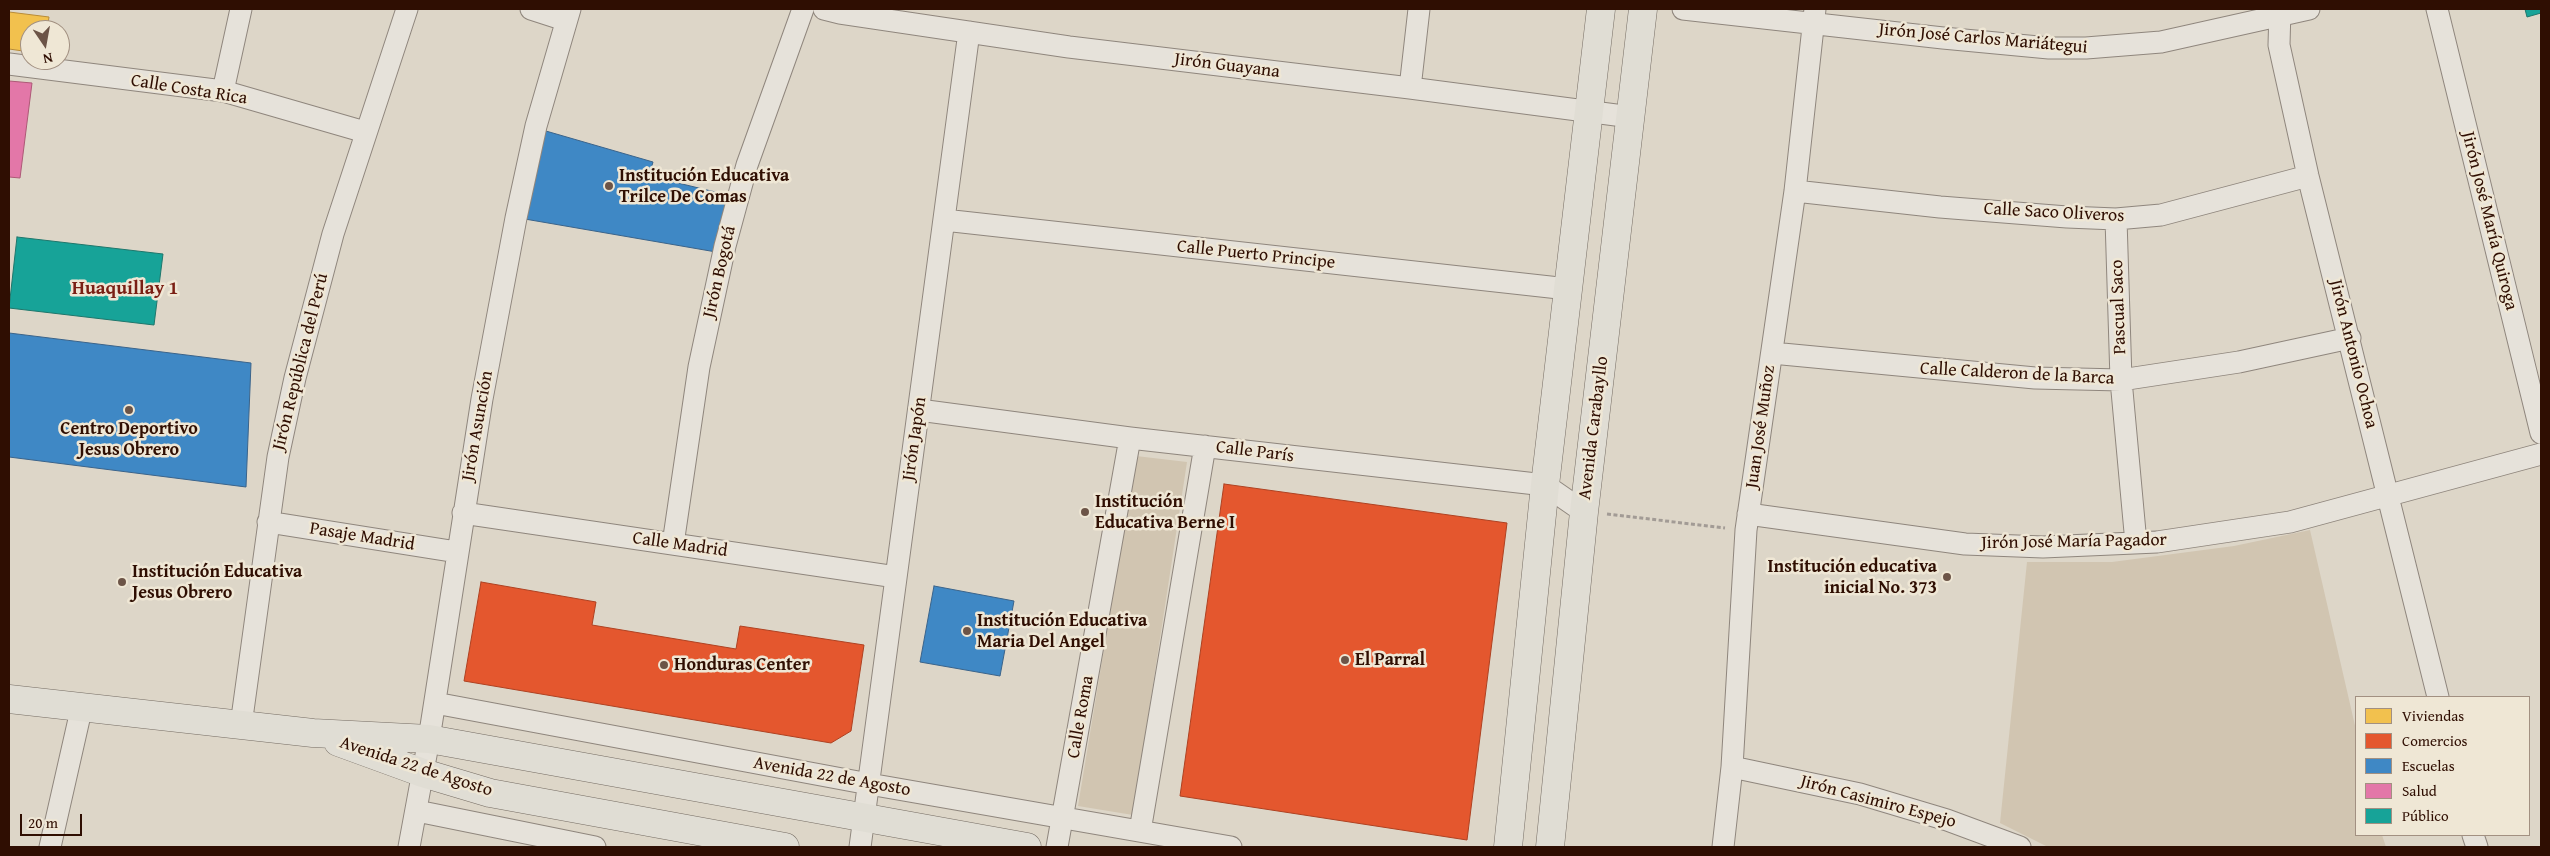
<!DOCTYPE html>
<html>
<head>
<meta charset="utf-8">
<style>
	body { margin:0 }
	#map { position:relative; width:2550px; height:856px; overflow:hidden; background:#ddd6c8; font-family:"Gentium Book Plus",serif }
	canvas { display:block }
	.frame { position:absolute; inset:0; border:10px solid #2f0e02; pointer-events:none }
	.legend { position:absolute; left:2355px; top:696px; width:175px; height:140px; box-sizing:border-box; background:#efe7d5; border:1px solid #a29081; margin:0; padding:6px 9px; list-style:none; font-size:15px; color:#2f0e02 }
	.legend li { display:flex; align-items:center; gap:10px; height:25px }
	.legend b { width:25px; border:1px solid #a29081 }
	.north { position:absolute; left:20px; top:20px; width:50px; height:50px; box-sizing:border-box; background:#efe7d5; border:1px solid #a29081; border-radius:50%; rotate:168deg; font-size:14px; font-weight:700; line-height:20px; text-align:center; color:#2f0e02 }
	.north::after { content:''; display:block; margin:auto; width:18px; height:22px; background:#6c5447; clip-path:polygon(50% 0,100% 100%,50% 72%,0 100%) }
	.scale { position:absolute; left:20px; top:814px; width:62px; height:22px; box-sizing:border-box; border:2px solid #2f0e02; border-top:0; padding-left:6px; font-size:15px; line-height:18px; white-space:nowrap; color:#2f0e02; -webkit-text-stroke:4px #efe7d5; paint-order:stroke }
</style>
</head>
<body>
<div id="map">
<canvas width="2550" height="856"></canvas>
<div class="frame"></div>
<ul class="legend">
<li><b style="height:14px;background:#f2c14e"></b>Viviendas</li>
<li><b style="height:14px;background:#e4572e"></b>Comercios</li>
<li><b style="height:14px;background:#3f88c5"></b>Escuelas</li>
<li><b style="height:14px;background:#e377a8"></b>Salud</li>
<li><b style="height:14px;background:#17a398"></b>Público</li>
</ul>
<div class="north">N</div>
<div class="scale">20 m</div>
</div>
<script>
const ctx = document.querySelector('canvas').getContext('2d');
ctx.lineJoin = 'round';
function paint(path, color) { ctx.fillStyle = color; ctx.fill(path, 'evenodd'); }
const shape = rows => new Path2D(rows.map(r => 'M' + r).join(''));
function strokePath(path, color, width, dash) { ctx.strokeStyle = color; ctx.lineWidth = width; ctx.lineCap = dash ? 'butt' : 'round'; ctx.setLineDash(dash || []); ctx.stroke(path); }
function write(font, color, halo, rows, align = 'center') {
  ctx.font = font + ' "Gentium Book Plus",serif'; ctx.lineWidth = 5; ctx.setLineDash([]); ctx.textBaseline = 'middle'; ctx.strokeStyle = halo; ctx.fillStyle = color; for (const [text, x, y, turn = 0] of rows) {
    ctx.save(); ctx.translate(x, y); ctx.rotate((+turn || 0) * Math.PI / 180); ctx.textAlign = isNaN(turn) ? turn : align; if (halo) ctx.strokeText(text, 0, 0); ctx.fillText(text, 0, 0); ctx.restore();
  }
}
const green = shape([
	[1136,456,1187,462,1133,815,1078,806],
	[2310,530,2356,730,2356,835,2382,835,2386,847,2048,847,2000,823,2027,562,2112,562,2234,546]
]);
const homes = shape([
	[9,12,49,17,47,30,30,30,30,52,9,49,9,12]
]);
const shops = shape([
	[1224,484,1507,523,1467,840,1180,796,1224,484],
	[481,582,596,602,592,625,736,649,740,626,864,645,851,731,831,743,464,681,481,582]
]);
const schools = shape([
	[539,129,653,162,649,176,736,197,722,253,519,218,539,129],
	[9,333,251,363,246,487,9,457,9,333],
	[934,586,1014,601,1000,676,920,662,934,586]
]);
const health = shape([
	[9,81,32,83,20,178,9,177,9,81]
]);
const public = shape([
	[2525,9,2541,9,2541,13,2527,17,2525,9],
	[17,237,163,254,154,325,9,308,17,237]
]);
const path = shape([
	[1607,514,1725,528]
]);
const minor = shape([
	[531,9,565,20],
	[824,9,840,13,1069,47,1410,88,1631,117],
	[1683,9,1943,38,2049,48,2086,48,2161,42,2309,9],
	[2280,9,2279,45,2308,176,2438,697],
	[2437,9,2541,433],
	[9,64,223,91,365,132],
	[1410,88,1419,9],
	[223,91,241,9],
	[1795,191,1940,207,2067,217,2116,219,2161,215,2308,176],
	[2116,219,2121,380,2136,543],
	[944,220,1568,289],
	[1772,353,2035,378,2121,380,2239,362,2350,338],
	[919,410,1130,438,1545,485,1584,512],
	[463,513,896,577],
	[1748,514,1965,544,2043,547,2157,542,2290,522,2541,454],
	[268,522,457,552],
	[673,544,699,367,725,246,747,165,803,9],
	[435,703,869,784,1231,847],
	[241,725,278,457,295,378,333,234,407,9],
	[1732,767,1860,794,1947,820,2020,847],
	[417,811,595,847],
	[1140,831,1205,446],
	[2473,835,2477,847],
	[50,847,82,706],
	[409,847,429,739,482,399,516,218,536,126,570,9],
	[860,847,969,32],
	[1057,847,1130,438],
	[1723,847,1732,767,1746,530,1795,191,1815,9]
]);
const major = shape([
	[9,699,313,733,429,739,1027,847],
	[338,742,423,773,490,793,785,847],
	[1508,847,1545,485,1601,9],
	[1550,847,1584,512,1643,9]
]);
const markers = [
	[609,186,5,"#6c5447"],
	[129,410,5,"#6c5447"],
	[1085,512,5,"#6c5447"],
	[1947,577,5,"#6c5447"],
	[122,582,5,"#6c5447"],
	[967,631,5,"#6c5447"],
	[1345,660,5,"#6c5447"],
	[664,665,5,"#6c5447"]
];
const streetNames = [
	["Jirón José Carlos Mariátegui",1983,39,5],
	["Jirón Guayana",1227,66,7],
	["Calle Costa Rica",189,90,9],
	["Calle Saco Oliveros",2054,213,3],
	["Jirón José María Quiroga",2489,221,76],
	["Calle Puerto Principe",1256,255,6],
	["Jirón Bogotá",720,272,-77],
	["Pascual Saco",2119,307,-92],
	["Jirón Antonio Ochoa",2353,354,76],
	["Jirón República del Perú",301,362,-76],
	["Calle Calderon de la Barca",2017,374,3],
	["Jirón Asunción",478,426,-80],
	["Juan José Muñoz",1761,427,-82],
	["Avenida Carabayllo",1594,428,-83],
	["Jirón Japón",915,439,-82],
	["Calle París",1255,452,7],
	["Pasaje Madrid",362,537,9],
	["Jirón José María Pagador",2074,542,-1],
	["Calle Madrid",680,545,8],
	["Calle Roma",1081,717,-80],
	["Avenida 22 de Agosto",416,767,18],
	["Avenida 22 de Agosto",832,777,10],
	["Jirón Casimiro Espejo",1878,802,15]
];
const poiNames = [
	["Institución Educativa",619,176],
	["Trilce De Comas",619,197],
	["Centro Deportivo",129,429,"center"],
	["Jesus Obrero",129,450,"center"],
	["Institución",1095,502],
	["Educativa Berne I",1095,523],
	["Institución educativa",1937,567,"right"],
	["inicial No. 373",1937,588,"right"],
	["Institución Educativa",132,572],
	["Jesus Obrero",132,593],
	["Institución Educativa",977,621],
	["Maria Del Angel",977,642],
	["El Parral",1355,660],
	["Honduras Center",674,665]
];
const neighbourhoodNames = [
	["Huaquillay 1",125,289]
];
paint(green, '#d1c5b1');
paint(homes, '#f2c14e');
strokePath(homes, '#b88b37', 1);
paint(shops, '#e4572e');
strokePath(shops, '#ae4121', 1);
paint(schools, '#3f88c5');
strokePath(schools, '#3a638a', 1);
paint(health, '#e377a8');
strokePath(health, '#ad5876', 1);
paint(public, '#17a398');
strokePath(public, '#1e766b', 1);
strokePath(minor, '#8f867d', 23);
strokePath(major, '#756c63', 29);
strokePath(path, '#a29b95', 3, [4, 2.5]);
strokePath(minor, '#e6e2da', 21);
strokePath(major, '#e0ddd4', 28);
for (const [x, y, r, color] of markers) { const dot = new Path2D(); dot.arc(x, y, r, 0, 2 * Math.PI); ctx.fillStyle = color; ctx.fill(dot); strokePath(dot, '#efe7d5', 2); }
write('18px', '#2f0e02', '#efe7d5', streetNames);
write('bold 18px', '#2f0e02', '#efe7d5', poiNames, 'left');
write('bold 19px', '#7a1f14', '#efe7d5', neighbourhoodNames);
</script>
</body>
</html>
